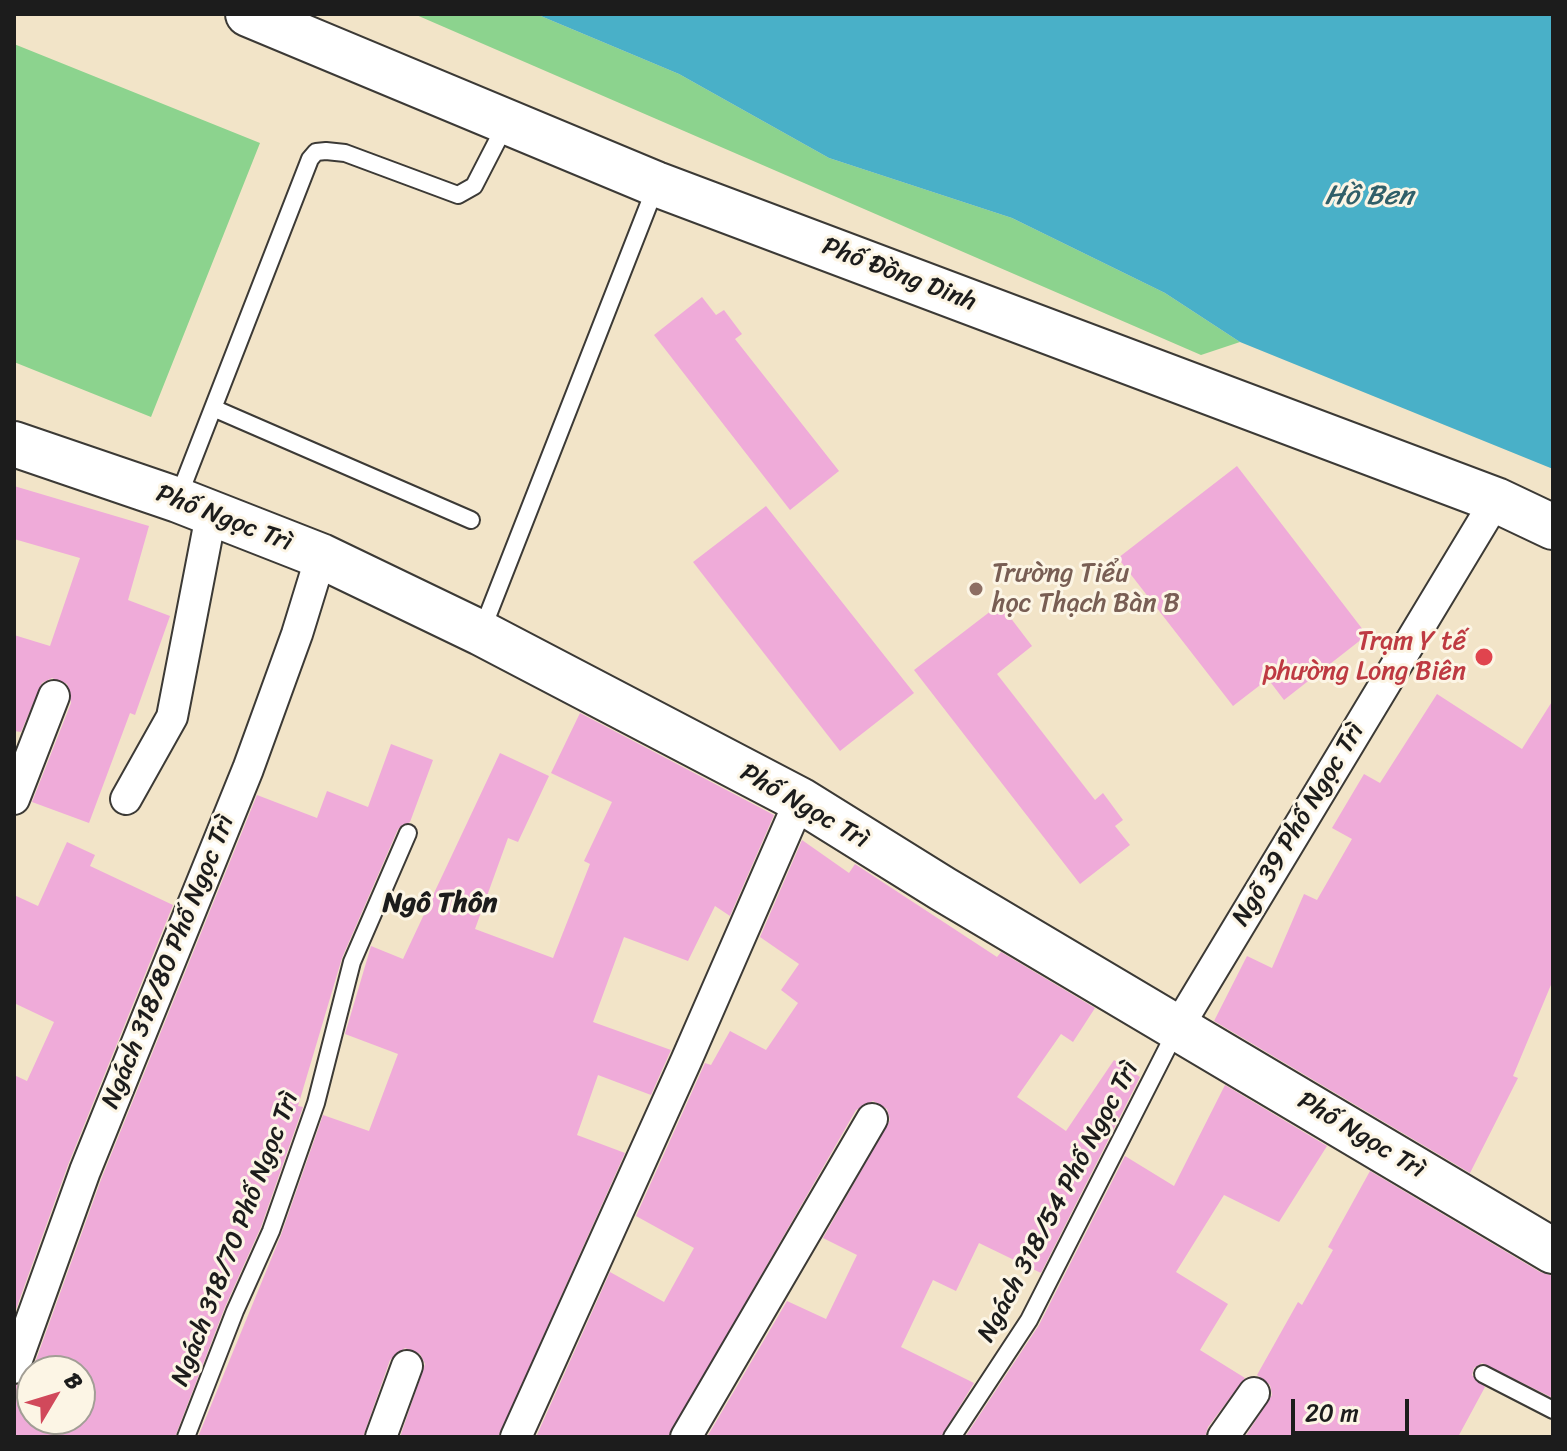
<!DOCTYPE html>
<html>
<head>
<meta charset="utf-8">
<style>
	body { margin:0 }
	#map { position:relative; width:1567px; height:1451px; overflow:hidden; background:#f2e4c8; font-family:Sriracha,sans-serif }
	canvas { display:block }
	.frame { position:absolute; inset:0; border:16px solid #1c1c1c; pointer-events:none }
	.north { position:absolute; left:16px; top:1355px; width:80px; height:80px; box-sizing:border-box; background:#fcf5e5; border:2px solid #a29e95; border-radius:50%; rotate:52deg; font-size:22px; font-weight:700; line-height:32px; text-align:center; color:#1c1c1c }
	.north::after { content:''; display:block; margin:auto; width:28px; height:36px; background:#d1495b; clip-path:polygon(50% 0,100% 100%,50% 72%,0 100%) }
	.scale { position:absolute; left:1291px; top:1399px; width:118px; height:36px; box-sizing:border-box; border:4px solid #1c1c1c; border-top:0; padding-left:10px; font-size:24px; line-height:28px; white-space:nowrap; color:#1c1c1c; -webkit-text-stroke:6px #fcf5e5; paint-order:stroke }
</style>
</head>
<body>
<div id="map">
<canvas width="1567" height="1451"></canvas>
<div class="frame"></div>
<div class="north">B</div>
<div class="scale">20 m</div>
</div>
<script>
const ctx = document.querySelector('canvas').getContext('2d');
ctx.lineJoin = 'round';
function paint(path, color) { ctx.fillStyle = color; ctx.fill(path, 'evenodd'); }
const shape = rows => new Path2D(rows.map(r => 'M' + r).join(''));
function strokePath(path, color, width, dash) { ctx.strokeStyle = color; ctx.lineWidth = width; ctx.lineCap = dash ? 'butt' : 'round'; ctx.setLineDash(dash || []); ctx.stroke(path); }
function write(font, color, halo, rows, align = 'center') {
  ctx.font = font + ' Sriracha,sans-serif'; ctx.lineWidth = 6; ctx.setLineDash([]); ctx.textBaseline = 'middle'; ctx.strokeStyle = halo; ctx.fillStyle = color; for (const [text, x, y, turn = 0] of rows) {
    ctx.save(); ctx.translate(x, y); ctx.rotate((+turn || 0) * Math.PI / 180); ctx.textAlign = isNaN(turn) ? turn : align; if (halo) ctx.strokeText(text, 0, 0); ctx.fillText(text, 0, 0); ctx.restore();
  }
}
const green = shape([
	[414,14,536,14,679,74,829,158,1012,218,1165,293,1240,342,1201,355],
	[14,44,260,143,151,417,14,362]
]);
const water = shape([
	[536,14,1553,14,1553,469,1240,342,1165,293,1012,218,829,158,679,74]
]);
const building = shape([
	[702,297,716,315,724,310,742,334,735,339,839,471,790,510,654,335],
	[1237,466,1367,635,1284,700,1268,679,1233,706,1118,558],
	[14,486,149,526,128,600,170,616,135,715,130,713,89,823,32,802,71,703,67,684,52,678,42,683,21,732,14,731,14,635,50,646,80,558,14,539],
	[766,506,914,693,840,751,693,562],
	[1000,604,1032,646,997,674,1095,800,1103,793,1123,820,1115,826,1130,845,1080,884,914,670],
	[1437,694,1522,749,1553,700,1553,980,1513,1076,1518,1078,1470,1173,1214,1021,1247,956,1272,968,1304,894,1317,900,1352,839,1332,828,1364,774,1380,783],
	[580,713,774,815,730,916,715,906,688,961,624,937,593,1022,671,1050,651,1095,598,1075,577,1135,625,1153,498,1437,400,1437,425,1364,420,1354,405,1348,390,1360,363,1437,198,1437,281,1235,323,1115,369,1131,398,1054,345,1034,371,946,403,959,500,753,549,776,518,842,508,838,475,929,553,958,590,864,584,861,612,802,551,773],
	[391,744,433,760,410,822,398,829,342,958,298,1106,303,1107,261,1227,225,1307,175,1437,14,1437,14,1386,25,1382,32,1371,32,1419,80,1419,80,1371,32,1371,102,1177,257,795,317,818,327,791,368,807],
	[802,840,849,873,855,864,997,957,1001,952,1095,1008,1073,1042,1061,1034,1017,1097,1066,1131,1114,1060,1140,1077,1041,1273,979,1243,956,1291,933,1280,901,1347,974,1383,941,1437,707,1437,787,1301,826,1319,857,1255,823,1238,890,1120,887,1109,873,1101,856,1110,668,1437,536,1437,610,1272,664,1302,694,1248,636,1216,705,1063,711,1065,730,1031,766,1050,798,1003,781,990,799,964,760,937],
	[67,842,95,855,90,866,173,905,68,1165,14,1315,14,1075,27,1081,54,1022,14,1003,14,895,38,906],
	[1225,1085,1327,1146,1279,1222,1224,1195,1176,1272,1228,1304,1200,1350,1245,1378,1208,1427,1205,1437,965,1437,1039,1325,1125,1156,1174,1186],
	[1370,1171,1540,1272,1553,1276,1553,1398,1482,1363,1474,1368,1472,1375,1485,1387,1458,1437,1245,1437,1272,1395,1270,1385,1257,1375,1298,1302,1302,1305,1333,1250,1328,1247]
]);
const lane = shape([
	[213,408,471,520],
	[178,498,310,159,316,152,326,151,345,153,458,195,474,186,507,122],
	[482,630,656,186],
	[1483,1374,1553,1410],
	[186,1437,235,1311,271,1231,316,1103,352,962,408,833],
	[952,1437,1029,1320,1177,1029]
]);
const street = shape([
	[14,799,54,696],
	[126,799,172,717,211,515],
	[1178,1027,1496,500],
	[14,1368,85,1171,248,769,297,634,321,556],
	[381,1437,407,1366],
	[516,1437,686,1061,800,800],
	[686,1437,872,1119],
	[1223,1437,1254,1393]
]);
const secondary = shape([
	[248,14,656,184,1496,500,1553,527],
	[14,444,178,500,321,556,481,633,800,800,943,889,1553,1251]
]);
const markers = [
	[976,589,8,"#8d6e63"],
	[1484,657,10,"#e0444e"]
];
const streetNames = [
	["Phố Đồng Dinh",899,275,21],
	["Phố Ngọc Trì",224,519,21],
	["Phố Ngọc Trì",804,807,30],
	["Ngõ 39 Phố Ngọc Trì",1299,825,-59],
	["Ngách 318/80 Phố Ngọc Trì",169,962,-68],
	["Phố Ngọc Trì",1361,1136,31],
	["Ngách 318/54 Phố Ngọc Trì",1059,1202,-62],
	["Ngách 318/70 Phố Ngọc Trì",236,1239,-69]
];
const educationNames = [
	["Trường Tiểu",992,574],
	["học Thạch Bàn B",992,604]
];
const healthNames = [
	["Trạm Y tế",1466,642],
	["phường Long Biên",1466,672]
];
const waterNames = [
	["Hồ Ben",1369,197]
];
const neighbourhoodNames = [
	["Ngô Thôn",440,904]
];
paint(green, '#8cd38e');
paint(water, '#49b0c8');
paint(building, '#efabd9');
strokePath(lane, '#3c3a36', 20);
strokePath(street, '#3c3a36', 34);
strokePath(secondary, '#3c3a36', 48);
strokePath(lane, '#fff', 16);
strokePath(street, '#fff', 30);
strokePath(secondary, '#fff', 44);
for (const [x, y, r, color] of markers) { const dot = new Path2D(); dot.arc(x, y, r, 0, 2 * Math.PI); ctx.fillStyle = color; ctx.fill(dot); strokePath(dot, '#fcf5e5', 3); }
write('26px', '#1c1c1c', '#fcf5e5', streetNames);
write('26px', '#785e54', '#fcf5e5', educationNames, 'left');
write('26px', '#be3a42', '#fcf5e5', healthNames, 'right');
write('italic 28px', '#305f69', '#fcf5e5', waterNames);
write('bold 28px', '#1c1c1c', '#fcf5e5', neighbourhoodNames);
</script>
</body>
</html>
